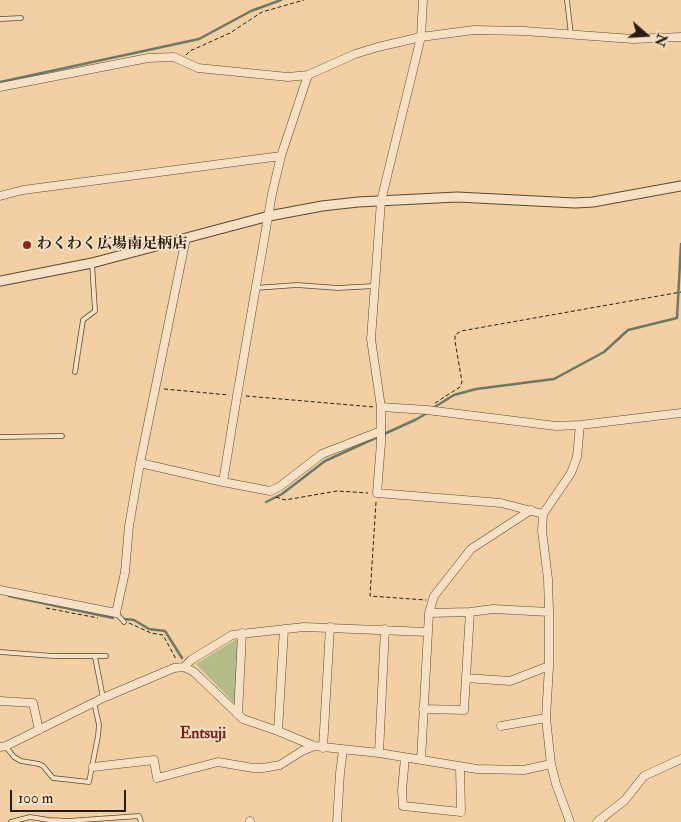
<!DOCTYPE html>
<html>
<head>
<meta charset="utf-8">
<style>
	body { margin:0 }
	#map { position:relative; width:681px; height:822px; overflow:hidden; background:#f2d0a3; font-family:"IM FELL Double Pica",serif }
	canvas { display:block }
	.north { position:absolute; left:621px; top:10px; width:50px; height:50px; -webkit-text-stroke:4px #f7e0c3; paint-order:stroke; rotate:109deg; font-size:14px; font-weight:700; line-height:20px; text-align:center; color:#251c12 }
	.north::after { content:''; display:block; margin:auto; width:18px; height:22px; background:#251c12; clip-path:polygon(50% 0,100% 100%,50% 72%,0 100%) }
	.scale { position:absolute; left:10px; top:790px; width:116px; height:22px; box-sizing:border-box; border:2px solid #251c12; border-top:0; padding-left:6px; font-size:15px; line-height:18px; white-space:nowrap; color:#251c12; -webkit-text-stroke:4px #f7e0c3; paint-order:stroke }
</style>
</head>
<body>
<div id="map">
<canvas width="681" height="822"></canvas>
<div class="north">N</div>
<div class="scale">100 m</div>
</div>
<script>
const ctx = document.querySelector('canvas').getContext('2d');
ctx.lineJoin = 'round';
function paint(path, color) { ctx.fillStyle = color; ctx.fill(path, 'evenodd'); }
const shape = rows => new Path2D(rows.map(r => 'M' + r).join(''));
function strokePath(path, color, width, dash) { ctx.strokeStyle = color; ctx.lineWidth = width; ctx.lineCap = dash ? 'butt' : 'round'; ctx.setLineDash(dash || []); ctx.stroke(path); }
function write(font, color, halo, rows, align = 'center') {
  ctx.font = font + ' "IM FELL Double Pica","Noto Serif JP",serif'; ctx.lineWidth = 4; ctx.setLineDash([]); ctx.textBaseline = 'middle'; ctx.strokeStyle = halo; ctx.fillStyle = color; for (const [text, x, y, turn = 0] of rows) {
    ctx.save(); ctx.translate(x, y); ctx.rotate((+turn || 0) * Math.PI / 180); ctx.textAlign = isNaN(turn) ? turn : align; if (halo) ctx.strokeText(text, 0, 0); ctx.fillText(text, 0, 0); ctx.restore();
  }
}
const green = shape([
	[240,639,237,706,196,664,235,640]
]);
const stream = shape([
	[0,82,199,39,251,11,281,0],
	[433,408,454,395,476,389,554,379,604,352,628,330,677,318,681,244],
	[266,502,282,494,325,461,417,419,427,413],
	[9,596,113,618],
	[125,619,134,620,149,629,165,631,182,658]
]);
const path = shape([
	[186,55,190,51,230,33,262,12,304,0],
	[164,389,229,395],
	[246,396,374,407],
	[435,403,460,387,462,382,455,341,455,335,461,331,681,292],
	[276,497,285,500,337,491,368,493],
	[376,502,370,596,426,600],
	[46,608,98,618],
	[129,623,151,633,163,635,176,659]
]);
const service = shape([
	[567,0,571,35],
	[0,19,21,18],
	[255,288,297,285,338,288,374,286],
	[75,372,83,320,95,311,92,263],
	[0,437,62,436],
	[116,613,124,622],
	[0,652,53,656,106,656],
	[95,657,103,698],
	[6,747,14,757,21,761,39,764,43,766,53,778,89,782,98,736,99,725,94,702],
	[11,822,30,817,49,820,68,821,139,816,141,822]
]);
const minor = shape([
	[423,0,421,37,381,201,371,339,381,407,381,443,377,493,501,503,543,514],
	[0,87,148,58,174,57,198,68,288,77,308,75,355,54,378,47,421,37,474,30,524,31,633,39,681,37],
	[0,196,23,190,281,156],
	[381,407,427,410,556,426,580,425,681,413],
	[140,463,223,482,270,491,279,487,322,454,381,431],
	[223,482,237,396,272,194,281,156,308,75],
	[0,590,116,613,125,572,129,526,140,463,186,238],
	[429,613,434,596,471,549,531,510],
	[184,667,194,672,243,719,278,731,314,746,379,753,477,769,524,770,551,764],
	[466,678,510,681,549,666],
	[0,701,33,703,39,730],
	[423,709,464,710,470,612],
	[238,715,242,633],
	[501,726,546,718],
	[278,731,284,629],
	[0,747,6,746,103,698,174,668,184,667,191,660,232,635,304,627,428,632],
	[323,748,330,627],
	[379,753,385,629],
	[405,758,402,790,403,806,461,812,460,767],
	[421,760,429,613,470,612,493,609,549,612],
	[93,767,154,760,157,778,218,762,253,768,263,768,280,765,302,751,314,746],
	[250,821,250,822],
	[337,822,340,773,343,750],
	[570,822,556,784,551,764,546,718,549,666,549,612,548,579,542,531,543,514,571,473,577,457,580,425],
	[597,822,625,800,644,776,681,759]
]);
const tertiary = shape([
	[0,281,92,263,269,216,322,206,358,202,457,197,575,203,593,202,681,186]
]);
const markers = [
	[27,245,5,"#8f2418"]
];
const poiNames = [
	["わくわく広場南足柄店",37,245]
];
const neighbourhoodNames = [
	["Entsuji",203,735]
];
paint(green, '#b4bc8a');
strokePath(stream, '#6c7968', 2.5);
strokePath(service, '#584936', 5.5);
strokePath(minor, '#584936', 9);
strokePath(tertiary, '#584936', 11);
strokePath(path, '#251c12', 1, [4, 2.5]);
strokePath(service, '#f7e0c3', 4);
strokePath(minor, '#f7e0c3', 8);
strokePath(tertiary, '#f7e0c3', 9);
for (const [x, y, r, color] of markers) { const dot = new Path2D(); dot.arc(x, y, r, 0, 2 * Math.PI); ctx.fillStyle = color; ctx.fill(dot); strokePath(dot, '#f7e0c3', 2); }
write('bold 15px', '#251c12', '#f7e0c3', poiNames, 'left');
write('bold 16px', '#7a1f14', '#f7e0c3', neighbourhoodNames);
</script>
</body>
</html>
